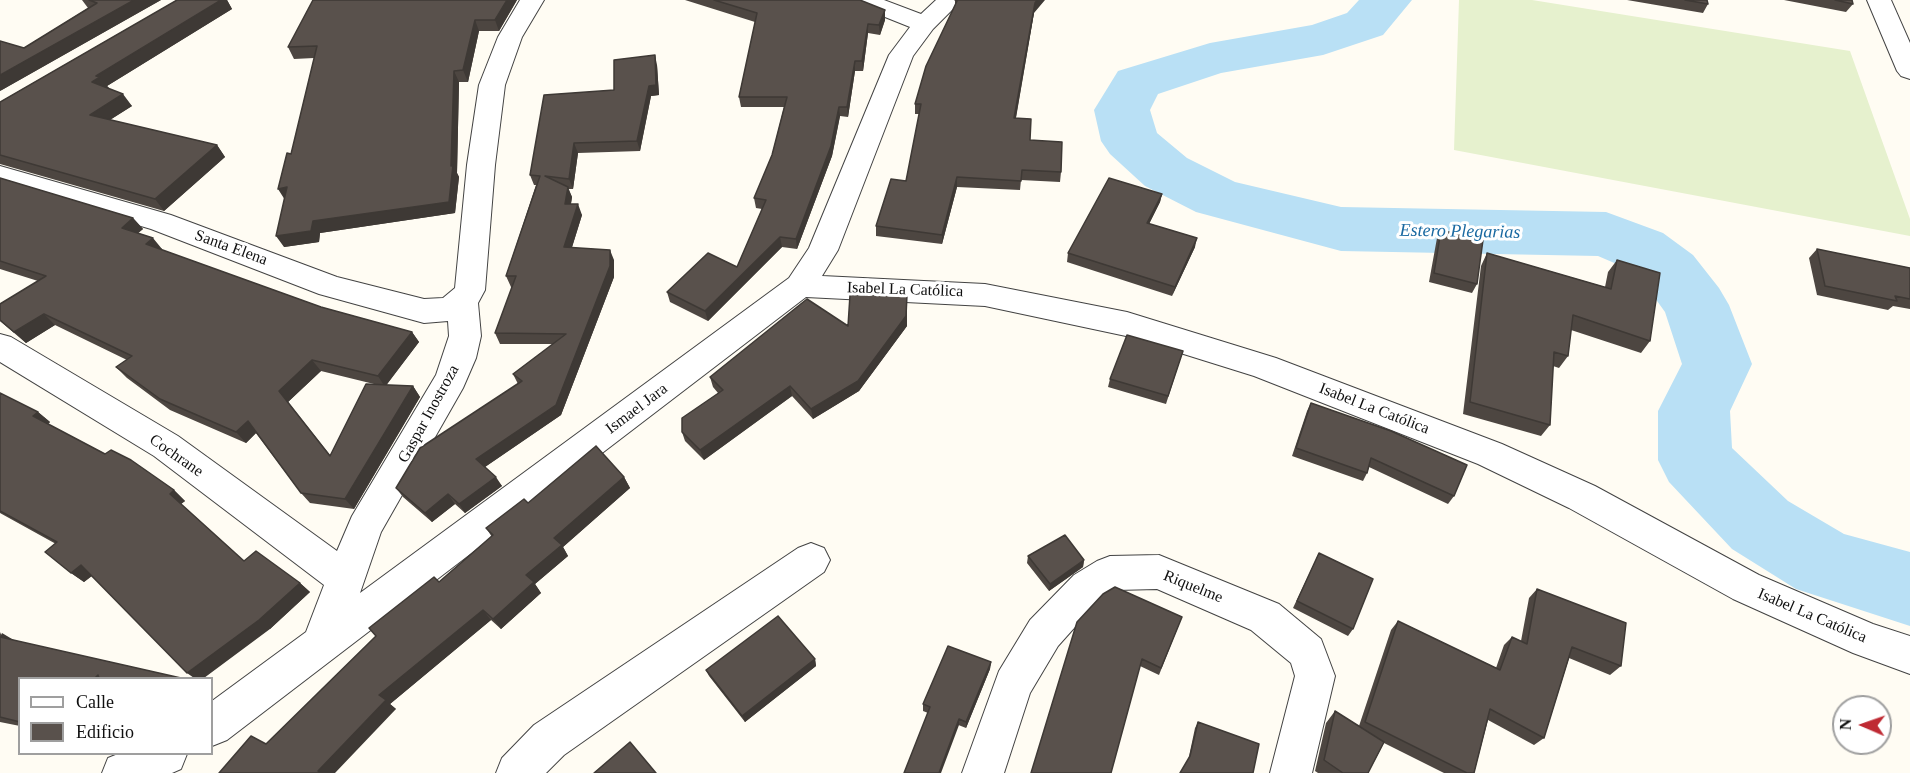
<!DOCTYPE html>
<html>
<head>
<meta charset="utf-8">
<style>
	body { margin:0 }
	#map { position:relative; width:1910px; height:773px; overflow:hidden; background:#fffcf3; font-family:Georgia,serif }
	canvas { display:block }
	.legend { position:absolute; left:18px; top:677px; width:195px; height:78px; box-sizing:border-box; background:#fff; border:2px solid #9f9f9f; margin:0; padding:8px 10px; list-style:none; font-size:18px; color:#101010 }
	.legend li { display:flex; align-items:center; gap:12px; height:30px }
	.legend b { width:30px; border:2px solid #9f9f9f }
	.north { position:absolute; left:1832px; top:695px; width:60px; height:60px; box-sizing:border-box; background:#fff; border:2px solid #9f9f9f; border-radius:50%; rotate:272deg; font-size:16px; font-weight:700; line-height:24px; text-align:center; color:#101010 }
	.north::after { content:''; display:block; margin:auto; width:21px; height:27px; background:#bf2a33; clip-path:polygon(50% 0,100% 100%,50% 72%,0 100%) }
</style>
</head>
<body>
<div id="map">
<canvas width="1910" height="773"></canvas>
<ul class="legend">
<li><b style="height:8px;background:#fff"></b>Calle</li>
<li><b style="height:16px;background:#59514c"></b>Edificio</li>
</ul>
<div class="north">N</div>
</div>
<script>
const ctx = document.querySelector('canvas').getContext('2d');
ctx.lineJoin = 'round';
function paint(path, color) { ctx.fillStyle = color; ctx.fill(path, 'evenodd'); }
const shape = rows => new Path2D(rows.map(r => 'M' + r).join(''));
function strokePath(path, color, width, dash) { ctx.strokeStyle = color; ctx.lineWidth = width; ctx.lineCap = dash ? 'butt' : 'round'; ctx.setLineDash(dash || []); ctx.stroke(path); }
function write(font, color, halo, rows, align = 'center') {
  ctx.font = font + ' Georgia,serif'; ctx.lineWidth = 6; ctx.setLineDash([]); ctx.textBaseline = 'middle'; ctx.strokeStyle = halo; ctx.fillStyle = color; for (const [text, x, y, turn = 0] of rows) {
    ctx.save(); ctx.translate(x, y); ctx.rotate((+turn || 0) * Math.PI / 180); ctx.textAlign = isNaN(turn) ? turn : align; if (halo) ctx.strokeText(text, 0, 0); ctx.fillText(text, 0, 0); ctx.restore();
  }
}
const pitch = shape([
	[1459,0,1532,0,1850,51,1910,219,1910,236,1454,150]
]);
const river = shape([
	[1359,0,1412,0,1383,35,1323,55,1221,73,1158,94,1150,110,1157,133,1187,158,1235,182,1341,207,1606,212,1663,233,1693,255,1719,288,1729,305,1752,364,1730,411,1732,448,1788,501,1844,534,1910,552,1910,626,1796,589,1732,549,1669,482,1658,460,1658,411,1682,364,1665,312,1647,287,1619,265,1598,256,1341,251,1196,212,1145,186,1110,154,1101,141,1094,110,1118,71,1210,43,1312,25,1347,13,1359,0]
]);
const minor = shape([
	[520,0,544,0,522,37,505,85,495,165,485,290,478,303,481,336,476,358,463,388,381,532,360,593,789,278,809,248,889,55,910,27,855,5,851,0,884,0,921,14,936,0,962,0,933,29,913,56,838,250,822,276,985,284,1127,312,1276,358,1502,444,1595,486,1759,575,1873,624,1910,636,1910,674,1853,653,1733,599,1569,508,1478,464,1254,376,1126,336,985,306,806,297,227,740,212,746,212,701,306,632,324,585,154,456,0,362,0,334,11,337,178,436,337,551,352,516,436,375,449,336,448,321,424,323,319,294,151,229,0,184,0,166,171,215,337,277,424,299,443,298,455,288,467,165,479,85,498,37,520,0],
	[1867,0,1891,0,1910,43,1910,79,1901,76,1897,71,1867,0],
	[811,543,824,548,830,560,824,572,564,755,546,773,496,773,502,758,534,725,798,548,811,543],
	[1159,555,1279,604,1321,639,1335,676,1312,773,1270,773,1295,676,1291,663,1251,630,1157,589,1116,590,1100,599,1058,646,1030,693,1004,773,962,773,999,671,1030,620,1074,575,1097,561,1110,556,1159,555],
	[118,754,187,754,181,769,172,773,102,773,108,758,118,754]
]);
const wall = shape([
	[82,0,161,0,0,91,24,48,88,8],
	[177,0,227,0,232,9,107,86,109,88,132,106,110,120,217,145,225,157,164,211,0,164,0,102],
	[517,0,499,31,479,31,468,82,459,82,457,173,459,177,455,213,320,233,319,242,284,247,285,199,291,154,314,58,294,59,288,47],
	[685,0,860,0,885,20,880,35,868,33,863,71,855,71,848,117,840,116,832,156,797,249,782,247,708,321,670,302,667,292,737,267,762,209,756,208,754,198,772,155,784,107,741,107,739,97,755,22],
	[955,0,1034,13,1016,118,1030,140,1061,172,1060,182,1021,180,1020,190,957,187,942,244,876,236,876,226,906,181,919,114,915,114,915,104,955,6],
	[1627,0,1707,0,1708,4,1703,13],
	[1784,0,1852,0,1853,4,1846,12],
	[657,65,659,95,651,96,640,151,578,153,573,189,568,189,572,197,571,204,582,215,572,247,614,260,614,277,561,415,485,467,502,486,465,513,455,504,432,522,403,497,396,488,518,384,513,374,553,344,500,344,495,333,513,287,511,287,506,276,536,185,534,185,530,175,614,90],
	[0,178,133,218,143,229,138,233,162,249,162,250,321,307,412,332,419,342,386,385,413,386,420,397,354,509,310,503,301,493,256,433,246,443,170,410,127,378,116,367,127,360,55,325,26,343,0,321,0,304,38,281,0,269],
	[321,371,378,385,330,455,288,402],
	[1162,194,1160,202,1149,224,1195,247,1172,296,1067,262,1068,253],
	[1441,230,1477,284,1472,293,1429,282,1437,238],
	[1817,249,1910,268,1910,309,1893,306,1888,310,1817,295,1809,258],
	[1487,253,1605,287,1608,272,1617,260,1650,341,1641,353,1571,330,1568,356,1559,368,1553,366,1550,425,1541,436,1463,414,1481,266],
	[907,295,907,326,859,391,813,419,792,396,704,460,685,441,682,432,718,393,713,387,710,377,848,326],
	[1183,351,1166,404,1108,387,1110,379],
	[0,393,38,412,50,422,48,424,174,490,185,501,181,504,244,561,300,583,310,592,270,629,92,576,84,582,71,573,56,544,0,513],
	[1311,403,1454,496,1448,504,1369,467,1367,473,1363,481,1292,456,1307,411],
	[624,477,630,488,563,547,568,556,535,584,541,593,501,629,491,620,390,704,396,709,266,744,439,582,492,537,486,528,528,503],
	[1319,553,1353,629,1348,636,1293,608],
	[1028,556,1084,560,1083,567,1049,591,1027,563],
	[1537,589,1621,666,1610,675,1569,658,1544,738,1534,745,1488,720,1474,773,1444,773,1384,743,1368,773,1318,773,1315,771,1326,723,1335,711,1359,726,1391,630,1398,621,1496,668,1504,645,1512,637,1521,641,1529,598],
	[1182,617,1159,675,1140,666,1077,622],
	[0,632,20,678,20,726,0,722],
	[815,659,816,666,745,722,709,676,706,670],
	[991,662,990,669,966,728,923,711,923,704],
	[1198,722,1253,773,1188,761,1195,728]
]);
const shadedWall = shape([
	[134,0,161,0,0,91,0,75],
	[221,0,227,0,232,9,107,86,109,88,92,82,96,76],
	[507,0,517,0,499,31,495,20],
	[1037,0,1045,0,1034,13,1014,128,1014,118,1035,3],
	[885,10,885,20,880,35,879,25],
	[475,20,479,31,468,82,463,70],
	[868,24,868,33,863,71,862,61],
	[655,55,657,65,659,95,651,96,640,151,637,141],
	[855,61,855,71,848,117,847,107],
	[454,71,459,82,457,173,459,177,455,213,320,233,319,242,284,247,276,236,451,166],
	[123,94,132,106,100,126,90,115],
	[839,107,840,116,832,156,797,249,796,239],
	[574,143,578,153,573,189,569,179],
	[217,145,225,157,164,211,155,199],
	[957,177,957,187,942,244,942,235],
	[287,187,285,200,278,189],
	[568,187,572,197,569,215,565,204],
	[1162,194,1160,202,1145,232,1147,223],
	[578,204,582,215,569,257,564,247],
	[133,218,143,229,131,239,122,228],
	[780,237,782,247,708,321,705,311],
	[153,238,162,249,155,255,146,244],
	[1197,238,1195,247,1172,296,1175,287],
	[610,250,614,260,614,277,561,415,482,469,476,459,556,405],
	[907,295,907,326,859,391,813,419,811,409],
	[44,314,55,325,26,343,14,332],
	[412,332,419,342,385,387,378,376],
	[312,360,321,371,288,402,279,391],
	[413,386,420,397,354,509,345,499],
	[790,386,792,396,704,460,700,450],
	[38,412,50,422,45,427,33,416],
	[248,421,257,432,246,443,236,432],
	[496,477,502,486,465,513,459,504],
	[624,477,630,488,563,547,568,556,535,584,541,593,501,629,493,619,554,538],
	[174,490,185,501,181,504,170,494],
	[448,494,455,504,432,522,425,513],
	[1084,560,1083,567,1049,591,1050,584],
	[81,565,94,574,84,582,71,573],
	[300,583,310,592,270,629,204,678,194,678,187,673],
	[483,610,491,620,390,704,396,709,335,773,321,773,318,771,379,695],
	[2,633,17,642,0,637],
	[815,659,816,666,745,722,742,716],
	[991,662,990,669,966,728,966,722],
	[959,719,959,725,941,773,939,773]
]);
const building = shape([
	[89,0,134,0,0,75,0,41,24,48,97,3,89,0],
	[177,0,221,0,96,76,100,77,92,82,123,94,90,115,217,145,155,199,0,155,0,102,177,0],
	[313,0,507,0,495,20,475,20,463,70,454,71,451,166,453,165,449,202,313,221,311,231,276,236,287,187,278,189,287,153,291,154,317,46,288,47,313,0],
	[714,0,860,0,885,10,879,25,868,24,862,61,855,61,847,107,839,107,831,146,796,239,780,237,705,311,667,292,708,253,737,267,766,200,754,198,772,155,787,97,739,97,757,13,714,0],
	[955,0,1037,0,1035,3,1014,118,1031,119,1030,140,1062,142,1061,172,1022,170,1021,181,957,177,942,235,876,226,891,179,906,181,921,104,915,104,926,66,957,1,955,0],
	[1685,0,1707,0,1708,4,1685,0],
	[1835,0,1852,0,1853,4,1835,0],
	[655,55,656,85,649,86,637,141,574,143,569,179,545,176,568,187,565,204,578,204,564,247,610,250,610,266,556,405,476,459,496,477,459,504,448,494,425,513,396,488,420,448,522,381,513,374,566,334,495,333,516,276,506,276,540,176,530,175,544,95,614,90,614,60,655,55],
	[0,178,133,218,122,228,153,238,146,244,321,307,412,332,378,376,312,360,279,391,330,456,366,384,413,386,345,499,301,493,248,421,236,432,160,399,116,367,132,356,44,314,14,332,0,320,0,304,46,276,0,261,0,178],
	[1109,178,1162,194,1147,223,1197,238,1175,287,1068,253,1109,178],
	[1441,230,1483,240,1477,284,1434,273,1441,230],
	[1817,249,1910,268,1910,299,1895,296,1897,301,1825,286,1817,249],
	[1487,253,1611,289,1617,260,1660,273,1650,341,1573,315,1568,356,1554,352,1550,425,1470,402,1487,253],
	[850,295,907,295,906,316,858,381,811,409,790,386,700,450,682,432,682,418,723,390,710,377,807,299,848,326,850,295],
	[1127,335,1183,351,1168,396,1110,379,1127,335],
	[0,393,38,412,33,416,105,454,111,450,131,460,174,490,170,494,244,561,256,551,300,583,259,620,187,673,81,565,71,573,45,552,57,542,0,511,0,393],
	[1311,403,1391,431,1467,465,1454,496,1371,458,1367,473,1296,448,1311,403],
	[596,446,624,477,554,538,562,545,526,575,534,582,493,619,483,610,379,695,386,700,318,771,322,773,219,773,251,736,266,744,376,636,369,628,434,577,439,582,493,535,486,528,524,499,528,503,596,446],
	[1065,535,1084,560,1050,584,1028,556,1065,535],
	[1319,553,1373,579,1353,629,1297,601,1319,553],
	[1115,587,1182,617,1161,668,1142,659,1111,773,1031,773,1077,622,1103,594,1115,587],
	[1537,589,1626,623,1621,666,1572,647,1544,738,1490,709,1474,773,1467,773,1365,722,1398,621,1500,670,1512,637,1527,644,1537,589],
	[778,616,815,659,742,716,706,670,778,616],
	[0,637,181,678,99,678,98,675,95,678,20,678,20,722,0,717,0,637],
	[948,646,991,662,966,722,959,719,939,773,904,773,930,707,923,704,948,646],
	[1335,711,1384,742,1368,773,1343,773,1324,760,1335,711],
	[1198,722,1259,744,1253,773,1180,773,1190,756,1198,722],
	[630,742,656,773,594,773,630,742]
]);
const streetNames = [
	["Santa Elena",231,248,20],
	["Isabel La Católica",905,290,2],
	["Ismael Jara",637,409,-37],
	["Isabel La Católica",1374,409,21],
	["Gaspar Inostroza",429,414,-61],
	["Cochrane",176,456,35],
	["Riquelme",1193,587,22],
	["Isabel La Católica",1812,616,23]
];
const waterNames = [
	["Estero Plegarias",1460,232,1]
];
paint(pitch, '#e6f1ce');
paint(river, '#b9e0f5');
strokePath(minor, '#434343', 2);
paint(minor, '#fff');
paint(wall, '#4d4641');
paint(shadedWall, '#3e3935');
paint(building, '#59514c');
strokePath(building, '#3e3935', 1.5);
write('16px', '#101010', '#fff', streetNames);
write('italic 18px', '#1a69a1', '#fff', waterNames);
</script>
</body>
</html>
